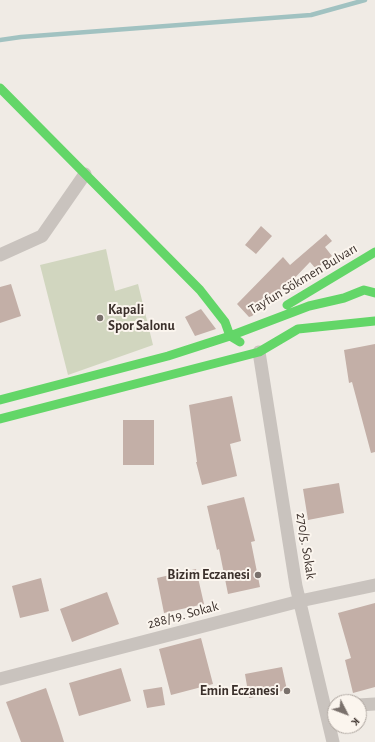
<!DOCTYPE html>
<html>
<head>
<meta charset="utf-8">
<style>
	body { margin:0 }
	#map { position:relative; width:375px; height:742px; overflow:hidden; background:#f0ebe5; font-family:"Alegreya Sans",sans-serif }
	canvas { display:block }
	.north { position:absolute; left:327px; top:694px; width:40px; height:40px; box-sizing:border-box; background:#fbf5ee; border:1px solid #aea6a0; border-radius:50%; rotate:132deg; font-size:11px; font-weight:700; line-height:16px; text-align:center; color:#3b302b }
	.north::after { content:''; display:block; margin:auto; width:14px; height:18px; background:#7a716c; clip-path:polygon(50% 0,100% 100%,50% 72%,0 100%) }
</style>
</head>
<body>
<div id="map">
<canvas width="375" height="742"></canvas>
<div class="north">K</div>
</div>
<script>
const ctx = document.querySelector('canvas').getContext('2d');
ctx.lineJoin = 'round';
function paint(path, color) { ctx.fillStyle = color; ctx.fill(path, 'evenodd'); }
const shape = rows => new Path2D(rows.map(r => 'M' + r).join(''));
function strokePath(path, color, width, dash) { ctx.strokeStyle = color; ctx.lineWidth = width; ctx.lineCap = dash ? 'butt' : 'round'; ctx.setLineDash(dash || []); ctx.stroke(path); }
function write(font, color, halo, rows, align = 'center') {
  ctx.font = font + ' "Alegreya Sans",sans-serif'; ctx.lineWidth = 4; ctx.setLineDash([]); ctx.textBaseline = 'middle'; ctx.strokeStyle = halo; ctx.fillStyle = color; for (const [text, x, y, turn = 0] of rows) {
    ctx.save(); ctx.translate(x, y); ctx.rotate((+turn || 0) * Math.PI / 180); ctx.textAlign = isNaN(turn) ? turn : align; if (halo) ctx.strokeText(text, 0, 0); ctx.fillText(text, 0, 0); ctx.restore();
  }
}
const green = shape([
	[106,249,115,291,138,284,153,345,68,375,40,265]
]);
const stream = shape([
	[0,40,21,37,311,15,365,0]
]);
const building = shape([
	[261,226,272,236,256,254,245,245],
	[326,234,332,241,325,247,332,256,316,269,310,262,287,286,286,285,252,316,249,317,237,304,283,257,290,265],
	[11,284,21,316,0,323,0,287],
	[201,309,216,329,195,336,185,317],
	[375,344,375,452,371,453,352,382,349,383,344,350],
	[232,396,241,441,230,444,237,476,202,485,196,462,197,462,189,405],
	[123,420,154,420,154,465,123,465],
	[339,483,344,513,308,520,303,489],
	[244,497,255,541,251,542,260,587,228,594,219,549,217,550,207,506],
	[196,569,204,604,164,613,157,578],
	[41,578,49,611,20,618,12,586],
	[107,592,119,624,72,642,60,609],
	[375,603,375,687,353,693,345,660,351,658,338,613],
	[201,638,213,684,171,695,159,649],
	[282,667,287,690,249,698,245,674],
	[121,668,131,701,79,716,69,683],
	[162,687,165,705,147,708,143,690],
	[46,688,59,726,64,742,21,742,6,702]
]);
const street = shape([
	[0,255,42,236,85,174],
	[259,352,296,586,333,742],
	[0,679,300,601,375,585],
	[359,705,375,704]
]);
const fast = shape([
	[0,88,200,290,225,322,230,336,240,342],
	[287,305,375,252],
	[0,400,168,356,230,336,309,306,344,298,364,290,375,293],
	[0,419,259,352,298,329,375,321]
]);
const markers = [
	[100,318,4,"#7a716c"],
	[258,575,4,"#7a716c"],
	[287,691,4,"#7a716c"]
];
const streetNames = [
	["Tayfun Sökmen Bulvarı",303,279,-31],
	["270/5. Sokak",306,546,81],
	["288/19. Sokak",183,615,-15]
];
const poiNames = [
	["Kapali",108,310,"left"],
	["Spor Salonu",108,326,"left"],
	["Bizim Eczanesi",250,575],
	["Emin Eczanesi",279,691]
];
paint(green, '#d1d6bf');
strokePath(stream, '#a1c2c1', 4.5);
paint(building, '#c3afa7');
strokePath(street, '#c9c3be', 13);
strokePath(fast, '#63d668', 9);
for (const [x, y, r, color] of markers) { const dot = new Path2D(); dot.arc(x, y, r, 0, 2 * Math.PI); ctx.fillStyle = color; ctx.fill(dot); strokePath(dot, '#fbf5ee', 1.5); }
write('14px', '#3b302b', '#fbf5ee', streetNames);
write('bold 14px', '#3b302b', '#fbf5ee', poiNames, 'right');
</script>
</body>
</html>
